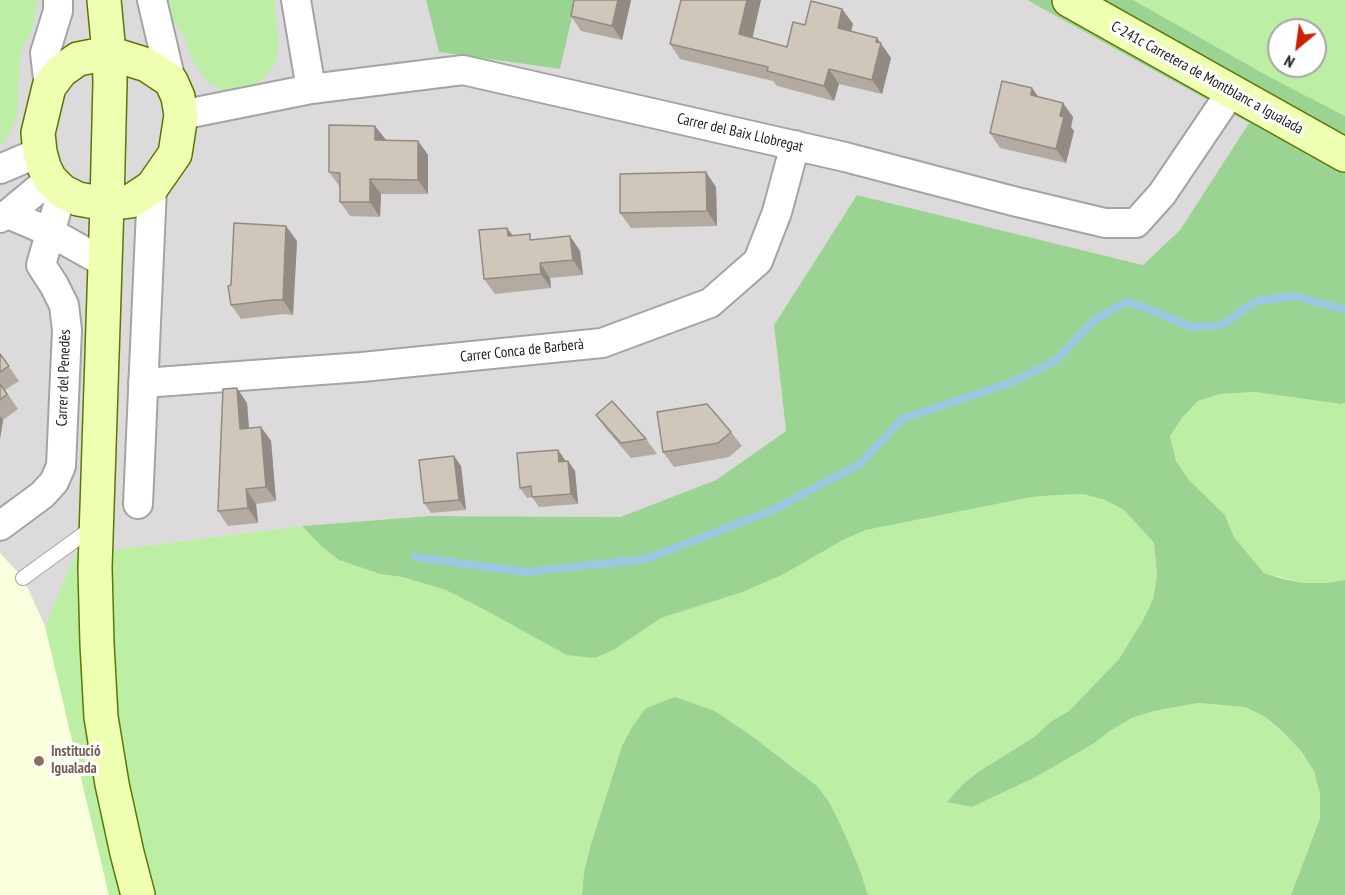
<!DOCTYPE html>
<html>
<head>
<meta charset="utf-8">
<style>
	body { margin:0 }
	#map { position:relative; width:1345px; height:895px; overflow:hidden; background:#f0ede2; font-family:"PT Sans Narrow",sans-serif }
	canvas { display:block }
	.north { position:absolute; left:1267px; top:18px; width:60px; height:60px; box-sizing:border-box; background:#fff; border:2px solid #a5a5a5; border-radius:50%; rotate:209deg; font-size:16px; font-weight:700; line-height:24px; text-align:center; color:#1d1d1d }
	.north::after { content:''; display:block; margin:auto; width:21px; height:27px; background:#cb2100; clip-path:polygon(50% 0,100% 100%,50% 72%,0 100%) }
</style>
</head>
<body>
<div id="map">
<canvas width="1345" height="895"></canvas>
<div class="north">N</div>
</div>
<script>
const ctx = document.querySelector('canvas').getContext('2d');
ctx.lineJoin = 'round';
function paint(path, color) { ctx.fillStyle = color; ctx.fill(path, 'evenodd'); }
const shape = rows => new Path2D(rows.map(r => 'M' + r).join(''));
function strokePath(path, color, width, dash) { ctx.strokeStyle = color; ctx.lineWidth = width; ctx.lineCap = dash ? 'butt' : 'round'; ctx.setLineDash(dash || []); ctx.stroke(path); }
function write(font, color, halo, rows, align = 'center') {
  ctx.font = font + ' "PT Sans Narrow",sans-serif'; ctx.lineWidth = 6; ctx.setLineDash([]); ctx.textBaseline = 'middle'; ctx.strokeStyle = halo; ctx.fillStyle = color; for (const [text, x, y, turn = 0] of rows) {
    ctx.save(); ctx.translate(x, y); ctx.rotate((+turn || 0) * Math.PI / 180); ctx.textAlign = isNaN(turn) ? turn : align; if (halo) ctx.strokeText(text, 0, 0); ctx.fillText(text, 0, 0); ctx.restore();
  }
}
const residential = shape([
	[0,0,426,0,439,52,560,69,576,0,1027,0,1249,123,1180,230,1143,265,857,195,774,325,786,431,716,480,620,517,429,516,302,526,75,555,45,626,109,895,0,895]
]);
const education = shape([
	[0,553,23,578,45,626,109,895,0,895]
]);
const grass = shape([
	[0,0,37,0,33,26,20,54,17,117,2,146,0,147],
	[160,0,274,0,278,41,277,59,267,75,251,88,234,93,224,91,208,82,202,74,191,57,188,47,186,38,161,3],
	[1133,0,1345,0,1345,116,1268,76],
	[1279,30,1315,30,1315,66,1279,66],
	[1255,392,1341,404,1345,403,1345,580,1325,583,1304,583,1264,573,1234,537,1225,515,1189,480,1176,461,1170,436,1182,418,1198,401,1220,394],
	[1083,494,1105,500,1124,510,1154,543,1157,575,1153,599,1143,620,1119,659,1069,711,1050,722,1034,737,978,772,962,785,948,802,972,807,1034,778,1093,744,1110,731,1132,718,1154,711,1198,703,1245,707,1264,717,1283,732,1301,751,1314,771,1320,794,1320,817,1291,895,868,895,860,870,840,823,829,802,797,770,756,739,715,711,622,746,591,844,584,871,582,895,109,895,45,626,75,555,302,526,322,547,339,560,380,574,402,577,446,590,487,611,615,649,661,618,743,592,784,574,843,540,866,530,1032,497,1057,495]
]);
const forest = shape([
	[426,0,576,0,560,69,439,52],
	[1027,0,1133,0,1268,76,1345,116,1345,403,1341,404,1255,392,1220,394,1198,401,1182,418,1170,436,1176,461,1189,480,1225,515,1234,537,1264,573,1283,579,1304,583,1325,583,1345,580,1345,895,1291,895,1320,818,1320,794,1314,771,1301,751,1283,732,1265,717,1245,707,1198,703,1154,711,1132,718,1110,731,1093,744,1034,778,972,807,947,802,962,785,978,772,1034,737,1050,722,1069,711,1119,659,1143,620,1153,599,1157,575,1154,543,1124,510,1105,500,1083,494,1057,495,1032,497,866,530,843,540,784,574,743,592,661,618,615,649,595,658,567,655,487,611,446,590,402,577,380,574,339,560,322,547,302,526,429,516,620,517,716,480,786,431,774,325,857,195,1143,265,1180,230,1249,123],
	[675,697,715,711,756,739,817,786,829,802,840,823,860,870,868,895,582,895,584,871,591,844,622,746,632,727,646,708]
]);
const stream = shape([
	[415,557,526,572,646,559,773,510,860,464,902,419,1010,383,1055,361,1094,320,1127,302,1154,311,1191,327,1222,325,1256,301,1295,296,1345,310]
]);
const service = shape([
	[23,578,92,528]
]);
const minor = shape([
	[152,0,171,81],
	[296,0,311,89],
	[49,87,45,53,58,11,58,0],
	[181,115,311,89,463,70,845,157,1013,201,1105,223,1136,223,1162,194,1231,92],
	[0,169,40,152],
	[8,214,50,232,105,263],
	[0,218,8,214,50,179],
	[143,383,362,367,602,343,710,303,758,261,777,212,795,145],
	[138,504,152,187],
	[0,526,42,495,54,482,61,466,67,330,64,305,54,285,41,265,62,191]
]);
const secondary = shape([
	[104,0,109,53,110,82,107,204,95,568,97,644,101,717,112,784,127,853,138,895],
	[1069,0,1345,155],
	[109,53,147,65,171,81,178,97,181,115,175,154,152,187,131,201,107,204,78,199,62,191,50,179,44,167,40,152,38,133,49,87,61,71,78,59,109,53]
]);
const wall = shape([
	[631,0,622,40,581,31,571,16],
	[681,0,761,0,752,37,787,47,805,25,842,9,853,24,851,31,877,38,891,58,882,94,839,84,834,101,777,86,773,81,680,59,670,44],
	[1032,88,1038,97,1073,117,1071,127,1074,131,1066,163,1000,148,990,133],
	[375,126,386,140,418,141,428,155,428,194,381,194,380,217,350,216,340,202,340,187,329,172],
	[716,187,717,226,631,228,620,213],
	[513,236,533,240,570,236,580,251,583,275,550,278,551,288,495,294,484,279],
	[297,241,293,315,283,314,241,319,231,305,231,285],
	[0,354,19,381,5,390,18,409,3,420,0,439],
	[247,403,249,428,261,427,271,441,276,501,256,504,258,523,228,526,218,511],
	[596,415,646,439,657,454,631,458,606,429],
	[731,432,742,446,729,457,674,467,663,452],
	[558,450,565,460,565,461,568,461,575,471,578,504,539,507,532,497,527,498,520,488],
	[454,456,461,466,466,510,431,513,424,503]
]);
const shadedWall = shape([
	[618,0,631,0,622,40,612,26],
	[747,0,761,0,750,49,739,34],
	[842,9,853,24,848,43,838,28],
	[877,38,891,58,882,94,872,80],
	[829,69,839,84,834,101,824,86],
	[1032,88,1043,103,1031,95],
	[1063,103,1073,117,1071,127,1074,131,1066,163,1056,149,1060,116],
	[375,126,386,140,375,140],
	[418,141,428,155,428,194,418,180],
	[706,172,716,187,717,226,707,211],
	[370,179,381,194,380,217,370,202],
	[286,226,297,241,293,315,283,300],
	[507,228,518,242,508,236],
	[570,236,580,251,583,275,573,260],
	[540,263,550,278,551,288,541,274],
	[237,388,247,403,250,443,240,429],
	[0,416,3,420,0,439],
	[261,427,271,441,276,501,266,487],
	[558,450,565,460,566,472,559,462],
	[454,456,461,466,466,510,459,500],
	[568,461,575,471,578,504,571,494],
	[246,489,256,504,258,523,248,508]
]);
const building = shape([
	[574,0,618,0,612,26,571,16,574,0],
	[681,0,747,0,739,34,787,47,793,22,805,25,811,1,842,9,838,28,877,38,876,42,881,43,872,80,829,69,824,86,767,71,768,67,670,44,681,0],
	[1002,81,1032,88,1031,95,1063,103,1060,116,1064,117,1056,149,990,133,1002,81],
	[329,125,375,126,375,140,418,141,418,180,370,179,370,202,340,202,340,173,329,172,329,125],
	[706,172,707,211,620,213,620,174,706,172],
	[234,223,286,226,283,300,273,300,231,305,228,286,231,285,234,223],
	[507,228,508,236,530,234,530,240,570,236,573,260,540,263,541,274,484,279,479,230,507,228],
	[0,354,9,366,0,372,0,354],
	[0,384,7,394,0,400,0,384],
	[237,388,240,429,261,427,266,487,246,489,248,508,218,511,223,389,237,388],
	[612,401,646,439,621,443,596,415,612,401],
	[707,404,731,432,718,443,663,452,657,412,707,404],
	[558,450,559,462,568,461,571,494,532,497,531,486,520,488,517,453,558,450],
	[454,456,459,500,424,503,419,460,454,456]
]);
const markers = [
	[39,761,6,"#8d6e63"]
];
const streetNames = [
	["C-241c Carretera de Montblanc a Igualada",1207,78,29],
	["Carrer del Baix Llobregat",740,133,13],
	["Carrer Conca de Barberà",522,351,-6],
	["Carrer del Penedès",64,378,-88]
];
const educationNames = [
	["Institució",51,752],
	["Igualada",51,769]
];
paint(residential, '#dcdada');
paint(education, '#f9ffdc');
paint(grass, '#bcefa3');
paint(forest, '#9bd393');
strokePath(stream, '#9ec8e2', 8);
strokePath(service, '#a4a4a4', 16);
strokePath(minor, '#a4a4a4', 32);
strokePath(secondary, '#587900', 36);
strokePath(service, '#fff', 14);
strokePath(minor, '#fff', 28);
strokePath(secondary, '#eeffb1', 33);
paint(wall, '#b3aba1');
paint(shadedWall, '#928b83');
paint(building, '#d0c7bb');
strokePath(building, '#928b83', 1.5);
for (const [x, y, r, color] of markers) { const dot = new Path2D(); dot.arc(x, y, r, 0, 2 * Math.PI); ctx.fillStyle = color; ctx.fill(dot); strokePath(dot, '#fff', 2); }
write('15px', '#1d1d1d', '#fff', streetNames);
write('bold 15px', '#785e54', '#fff', educationNames, 'left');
</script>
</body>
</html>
